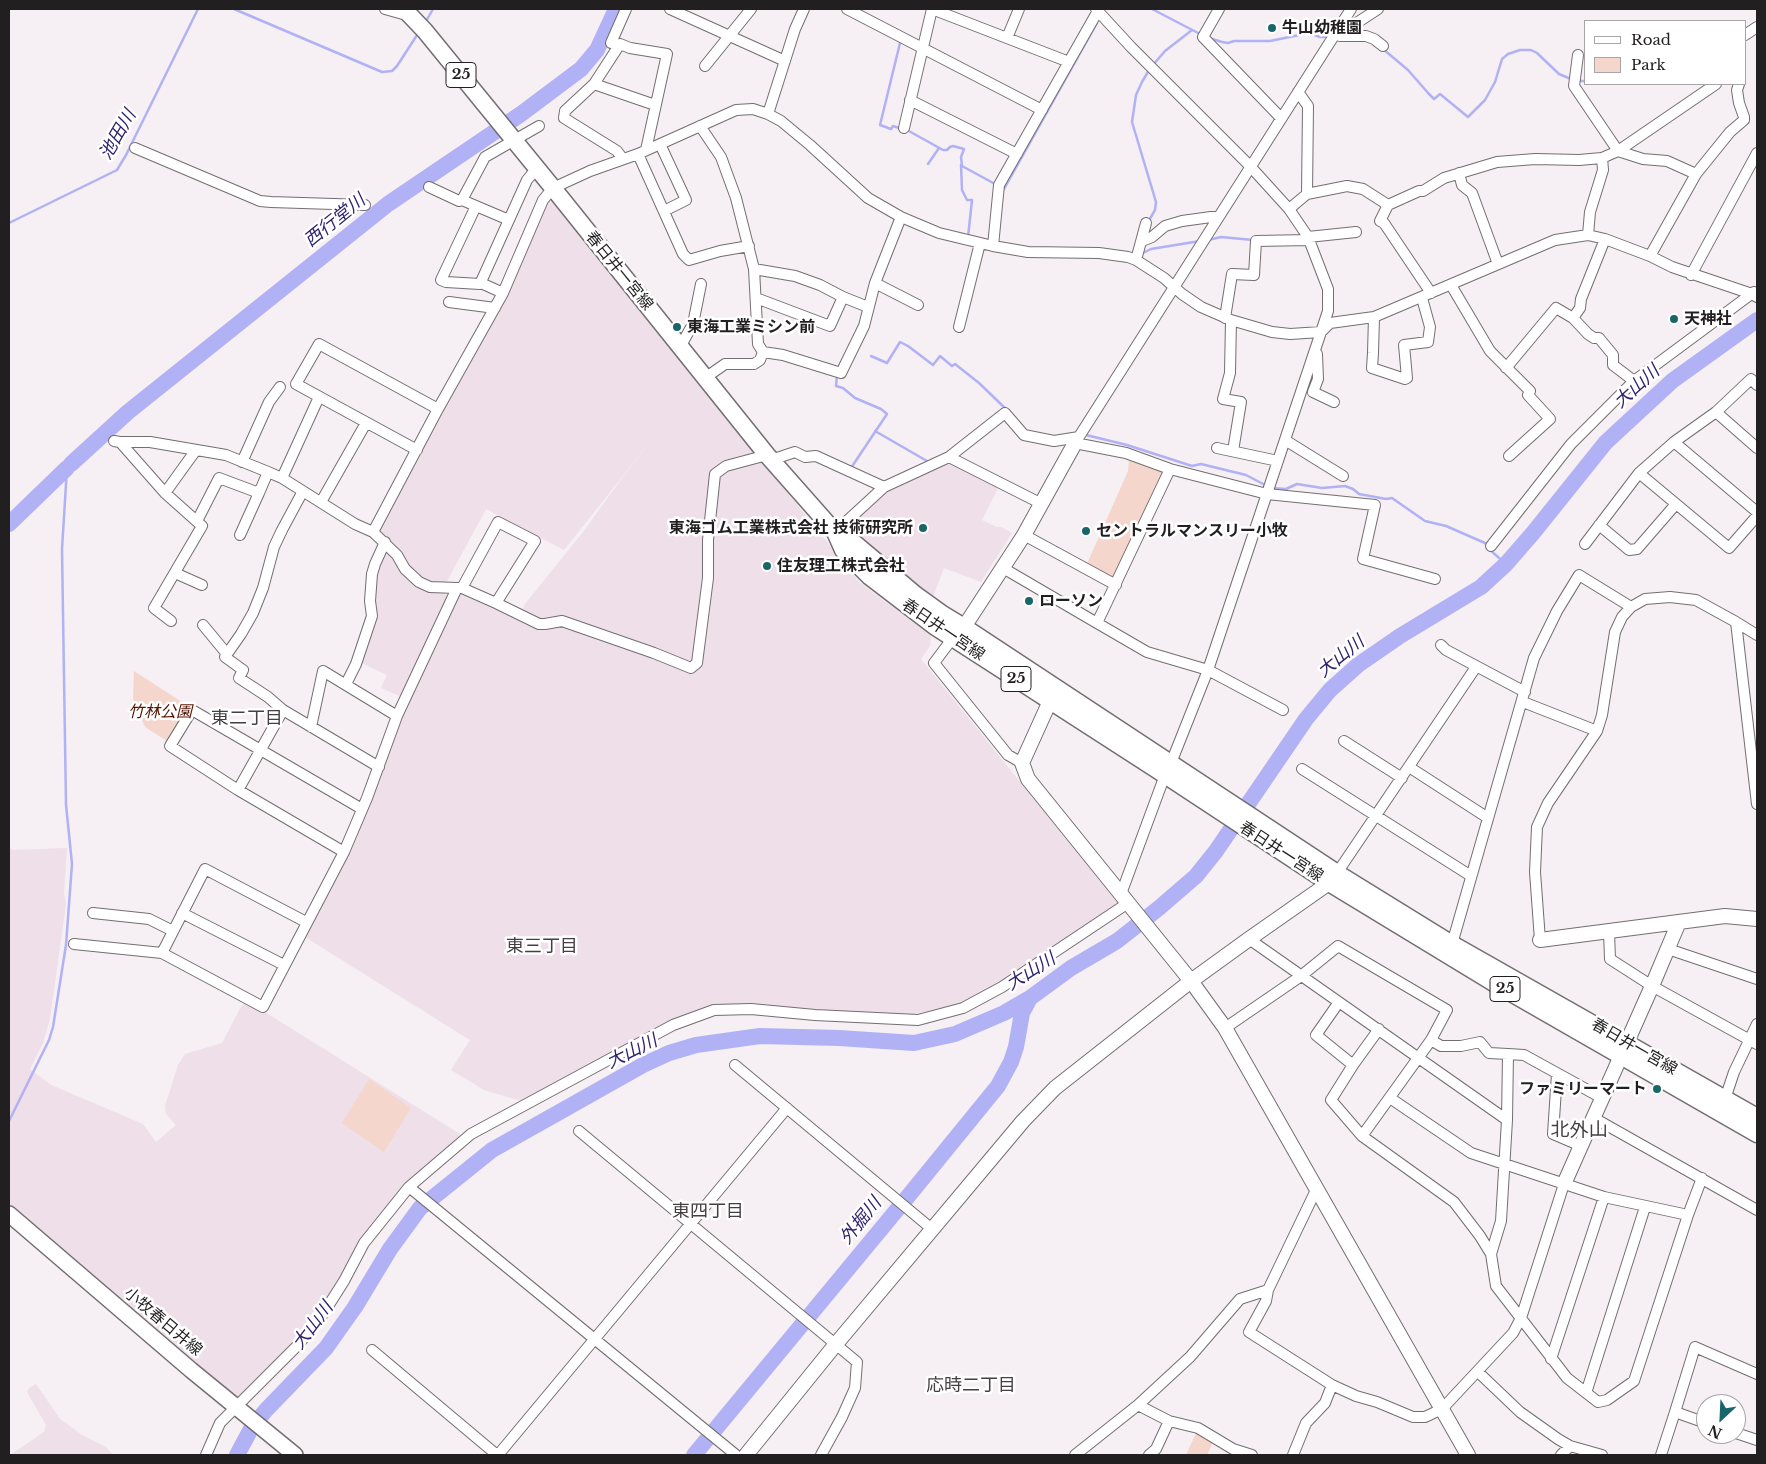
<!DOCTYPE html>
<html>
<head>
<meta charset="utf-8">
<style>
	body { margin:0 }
	#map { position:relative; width:1766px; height:1464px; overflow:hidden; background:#f6eff3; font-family:"Libre Baskerville",serif }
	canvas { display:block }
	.frame { position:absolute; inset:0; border:10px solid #221f21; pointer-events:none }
	.legend { position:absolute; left:1584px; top:20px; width:162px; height:65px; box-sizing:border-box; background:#fff; border:1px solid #a7a5a6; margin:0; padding:6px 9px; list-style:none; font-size:15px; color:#221f21 }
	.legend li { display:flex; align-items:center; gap:10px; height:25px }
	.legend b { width:25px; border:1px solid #a7a5a6 }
	.north { position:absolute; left:1696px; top:1394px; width:50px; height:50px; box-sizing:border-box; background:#fff; border:1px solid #a7a5a6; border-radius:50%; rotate:205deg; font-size:14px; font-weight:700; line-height:20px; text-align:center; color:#221f21 }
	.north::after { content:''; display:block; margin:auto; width:18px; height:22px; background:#186669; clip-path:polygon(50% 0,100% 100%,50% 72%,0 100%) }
</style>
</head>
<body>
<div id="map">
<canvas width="1766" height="1464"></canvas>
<div class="frame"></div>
<ul class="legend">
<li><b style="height:6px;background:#fff"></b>Road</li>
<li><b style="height:14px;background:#f5d6cc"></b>Park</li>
</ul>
<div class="north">N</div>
</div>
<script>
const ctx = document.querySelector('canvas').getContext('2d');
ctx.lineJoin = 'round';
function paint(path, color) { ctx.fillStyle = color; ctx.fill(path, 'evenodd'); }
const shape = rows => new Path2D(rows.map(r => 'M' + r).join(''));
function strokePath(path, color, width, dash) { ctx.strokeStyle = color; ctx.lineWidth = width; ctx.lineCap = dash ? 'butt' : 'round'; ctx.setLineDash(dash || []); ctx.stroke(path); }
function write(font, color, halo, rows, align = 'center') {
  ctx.font = font + ' "Libre Baskerville","Noto Sans JP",serif'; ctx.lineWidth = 5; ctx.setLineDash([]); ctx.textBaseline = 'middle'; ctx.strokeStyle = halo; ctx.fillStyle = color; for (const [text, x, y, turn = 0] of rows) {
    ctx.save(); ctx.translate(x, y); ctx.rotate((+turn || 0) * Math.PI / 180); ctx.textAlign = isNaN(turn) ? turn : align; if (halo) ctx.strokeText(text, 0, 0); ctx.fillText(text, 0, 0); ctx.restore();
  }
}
const built = shape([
	[553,200,859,582,931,636,930,646,921,659,1119,905,969,1002,913,1014,869,1015,714,1007,665,1024,630,1042,588,1068,521,1101,484,1090,451,1070,470,1040,305,937,374,790,400,724,459,594,462,593,519,619,525,604,583,532,622,478,673,413,564,550,486,509,445,585,439,585,421,580,378,531,504,300,546,201],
	[948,464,952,464,998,488,982,520,997,527,1001,527,1012,533,981,582,944,568,932,599,847,533,849,524,882,494,912,479],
	[385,548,430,591,443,593,448,596,404,698,381,688,387,675,362,663,377,616,374,604,377,569],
	[9,848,14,850,67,848,64,893,66,904,50,1019,43,1043,30,1069,51,1085,143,1124,156,1142,176,1125,166,1114,165,1106,178,1065,185,1054,222,1043,242,1005,246,1003,265,1012,460,1134,458,1139,429,1165,332,1293,310,1326,250,1388,236,1398,9,1207],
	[36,1384,60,1419,82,1435,106,1447,113,1455,10,1455,44,1432,46,1425,27,1392,29,1388]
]);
const green = shape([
	[1129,458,1164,471,1114,580,1086,566,1128,471],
	[134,671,188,706,167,741,145,727,133,699],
	[369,1079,411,1108,384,1152,342,1123],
	[1197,1431,1214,1440,1207,1455,1186,1455]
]);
const stream = shape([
	[234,9,382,72,392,71,397,66,419,32],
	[1152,9,1202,35],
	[425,23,433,9],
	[1209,38,1222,42,1228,43,1234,41,1270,41,1309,33,1320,37,1329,37],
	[900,43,880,125,891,129,893,126,902,129],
	[1383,49,1408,70,1429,94,1434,99,1440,94,1468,117,1485,100,1495,82,1502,59,1508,54,1520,50,1531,50,1537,53,1559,74,1571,79],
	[1153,65,1165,51,1192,30],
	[1579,81,1585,81],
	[907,130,943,150,947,150,950,147,953,146,964,149,961,157,962,166,995,184],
	[928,164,939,148],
	[961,165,962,190,967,200,972,200,968,237],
	[1002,188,1004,189,1097,23],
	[1148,222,1155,210,1156,202,1132,122,1136,95,1142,82,1149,70],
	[9,223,117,170,126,155,198,9],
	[1208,240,1221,237,1253,240],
	[1143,253,1151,249,1200,241],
	[871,356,887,363,900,342,908,346,933,365,940,356,952,366,955,364,979,383,1006,409],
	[837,375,836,386,843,388,855,398,881,409,887,414,851,468],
	[875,431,927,461],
	[1086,435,1127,445,1192,466,1201,464,1246,475,1267,486],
	[1272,488,1286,489,1297,484,1322,488,1345,486,1353,489,1359,494,1386,499,1392,498,1425,521,1446,526,1485,543,1487,546],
	[1490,550,1506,564],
	[9,1121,49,1040,53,1027,66,945,72,864,66,805,62,549,67,468,71,464]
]);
const river = shape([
	[71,464,128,412,388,204,521,114,581,69,597,50,616,9],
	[9,524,67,468],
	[237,1455,252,1427,266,1410,326,1348,355,1307,390,1249,420,1208,492,1150,643,1065,669,1053,696,1045,760,1036,839,1038,914,1043,955,1034,1004,1013,1030,998,1071,968,1117,941,1159,908,1196,876,1216,851,1306,719,1330,690,1358,665,1400,636,1481,587,1506,564,1533,533,1606,442,1672,381,1757,320],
	[694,1455,910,1194,998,1086,1011,1062,1016,1047,1022,1013,1030,998]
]);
const minor = shape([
	[385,9,410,16],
	[670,9,785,61],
	[847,9,1042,110],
	[932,9,1069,62],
	[1096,9,1131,47,1250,166,1289,209,1308,237,1328,289,1328,311,1321,332,1208,670,1171,763],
	[1219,9,1203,37,1281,118],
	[1351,9,1075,443,1126,453,1170,469,1267,494,1375,505,1363,559,1435,579],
	[1335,34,1340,36,1366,36,1374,39,1383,46],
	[1745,35,1757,27],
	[1344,36,1355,24,1378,9],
	[1007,38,1019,9],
	[611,43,626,9],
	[1578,55,1574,86,1618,151,1643,159,1667,161,1696,174],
	[705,66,751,9],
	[594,84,655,105],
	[1298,92,1308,106,1307,194],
	[910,100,1017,154],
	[768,114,795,29,804,9],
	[700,126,721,157,736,198,754,269,758,344,763,352,760,360,754,364,725,364,705,378],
	[904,128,932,9],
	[660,144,686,200,664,211],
	[135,148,260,201,271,202,365,205],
	[638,154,683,254,689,260,720,251,749,246],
	[623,159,617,151,564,118,565,111,594,84,620,44,630,48,667,54,646,150],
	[537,168,527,180,480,284,446,282,441,280,476,206,462,200,485,157,539,126],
	[1459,173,1462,185,1472,193,1498,264],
	[429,187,459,201,462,200],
	[476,206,509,220],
	[1289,209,1307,194,1347,186,1363,189,1388,205],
	[1588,235,1590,212,1603,170,1602,158],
	[1308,237,1356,232],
	[1142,241,1152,237,1165,226,1182,221,1211,217,1218,217],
	[993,246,999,185,1099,9],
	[1650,256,1696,174,1730,132,1744,120,1744,117,1739,103,1737,90,1739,84],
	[1136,260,1146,223],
	[754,269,795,276,820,285,843,297,868,307],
	[1691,275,1757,153],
	[481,283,503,293],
	[875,283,918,305],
	[1451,285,1490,351,1530,391,1528,395,1550,419,1509,456],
	[1431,293,1384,223,1380,221,1388,205,1419,191,1423,191,1444,178,1497,162,1535,159,1579,160,1602,158,1618,151,1716,84],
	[756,298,830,326,843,297],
	[449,302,495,308],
	[1374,317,1373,353,1372,368,1405,379,1407,378,1404,345,1428,342,1430,327,1422,298],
	[1225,318,1232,274,1254,275,1256,241,1309,240],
	[1573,318,1580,308,1581,299,1605,239],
	[1231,320,1230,373,1223,399,1241,402,1233,451],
	[959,327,980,243],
	[680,347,693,324,701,284],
	[763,352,783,355,841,373,864,326,875,283,901,217],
	[1317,354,1318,379,1313,392,1334,402],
	[1506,368,1556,308,1573,318,1588,334,1594,338,1599,338,1613,355,1613,365,1634,381],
	[1716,412,1757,448],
	[1285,440,1343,476],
	[114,441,120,442,150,442,226,455,268,472,282,478,355,524,373,532,397,555,405,569,419,582,430,587,457,588],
	[120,442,165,493,202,526,154,608,171,621],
	[1674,442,1757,512],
	[1217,448,1278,461],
	[417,450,296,384,319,344,438,409],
	[949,457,1005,413,1024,435,1054,441,1079,437],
	[771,460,795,452,805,457,816,456,884,487],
	[242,462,269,402,280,387],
	[1170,469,1097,623,1147,652,1208,670,1283,710],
	[1639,473,1729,548,1757,516],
	[282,478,319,397],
	[165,493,196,450],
	[321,502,366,423],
	[197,521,219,478,259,493,268,472],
	[1599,525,1629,550,1637,549,1676,504],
	[373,532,438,409,503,293,543,200,553,188,590,171,638,154,736,110,753,109,768,114,781,121,810,145,868,198,901,217,939,233,993,246,1028,252,1099,253,1128,257,1136,260,1164,278,1182,294,1201,307,1231,320,1272,332,1290,334,1321,332,1330,323,1374,317,1555,240,1588,235,1605,239,1650,256,1672,267,1752,294,1757,297],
	[835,532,884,487,949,457,1042,504],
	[240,535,259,493],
	[1024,535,1116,585],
	[1585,544,1639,473,1674,442,1716,412,1751,379,1757,385],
	[1491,546,1571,444,1634,381,1754,292],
	[1003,568,1097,623],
	[175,573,202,585],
	[462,588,498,522,535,541,496,603],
	[1736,622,1757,635],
	[203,625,227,654,225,657,243,670,239,678,268,697,283,710,379,767],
	[955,635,934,663,1008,755,1022,763],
	[1441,645,1446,650,1525,692],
	[227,654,241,634,253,613,263,588,274,547,282,530,303,491],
	[346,684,356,664,372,616,370,601,372,574,375,564,385,542],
	[1523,702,1597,731],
	[311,727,323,671,397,716],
	[1344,741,1402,778],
	[1409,767,1488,818],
	[1302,769,1471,876],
	[238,790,283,710],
	[344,852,238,790,170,746,192,710,362,809],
	[1337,873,1476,667],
	[1121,894,1165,775],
	[93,913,149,919,173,931],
	[182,913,284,965],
	[306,922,205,869,162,953,263,1007,344,852,367,798,397,716,457,588,462,588,496,603,539,624,545,624,562,621,654,653,691,668,697,663,708,578,708,540,715,474,726,466,767,455],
	[1609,932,1610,959,1652,986,1757,1044],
	[1249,939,1507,1120],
	[1540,940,1535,872,1537,827,1548,803,1597,731,1602,715,1615,632,1622,617,1631,607,1645,599,1670,597,1696,600,1736,622,1757,804],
	[74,944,162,953],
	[1452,944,1534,658,1557,611,1579,575,1631,607],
	[1668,949,1757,979],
	[1339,1002,1316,1035,1353,1065],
	[1225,1028,1301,976,1338,946,1447,1010,1431,1040,1362,1136],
	[1379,1029,1353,1065,1331,1100,1362,1136,1454,1202,1480,1236,1491,1254,1496,1286,1567,1378,1598,1402,1607,1400,1634,1381,1688,1215,1702,1178],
	[1431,1040,1441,1046,1461,1046,1480,1042,1489,1053,1508,1054,1507,1120,1501,1221,1491,1254],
	[1508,1054,1524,1055,1602,1098],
	[735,1065,932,1229],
	[1557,1074,1553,1134,1581,1146],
	[1390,1098,1471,1153,1604,1197,1688,1215],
	[1725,1099,1734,1072,1757,1024],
	[1594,1118,1757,1210],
	[579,1131,857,1362,855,1388,842,1417,821,1455],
	[409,1187,736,1455],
	[1268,1290,1266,1301,1249,1332,1332,1385],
	[372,1350,497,1455],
	[1551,1359,1604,1197],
	[1478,1372,1520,1412,1558,1439,1570,1446,1602,1455],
	[1586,1393,1645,1207],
	[1138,1405,1169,1421,1198,1428,1233,1449,1252,1455],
	[1706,1423,1675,1412,1695,1347,1757,1374],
	[1736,1433,1757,1440],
	[206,1455,220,1423,298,1345,323,1314,344,1281,364,1243,409,1187,471,1134,673,1025,714,1010,751,1009,815,1015,918,1020,963,1008,1002,987,1128,903],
	[498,1455,787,1108],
	[1075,1455,1138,1405,1190,1357,1240,1299,1268,1290,1317,1188],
	[1149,1455,1156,1449,1169,1421],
	[1293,1455,1306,1423,1325,1403,1332,1385,1356,1396,1377,1402,1413,1417,1425,1417,1442,1409,1513,1333,1521,1318,1564,1184],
	[1561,1455,1570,1446],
	[1661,1455,1675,1412]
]);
const tertiary = shape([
	[964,627,1024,535,1075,443],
	[1050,701,1022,763,1028,779,1191,981,1225,1028,1468,1455],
	[1540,940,1725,916,1757,919],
	[1564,1184,1652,986,1679,922],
	[746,1455,836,1344,1023,1121,1055,1088,1191,981,1249,939,1329,883,1335,875]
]);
const secondary = shape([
	[9,1214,191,1370,295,1455]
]);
const primary = shape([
	[404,9,425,31,553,188,767,455,835,532,852,541,916,595,941,613,964,627,1337,873,1452,944,1757,1117],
	[835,532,843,550,870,577,934,626,1165,775,1329,883,1492,982,1757,1134]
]);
const markers = [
	[1272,28,5,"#186669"],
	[1674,319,5,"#186669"],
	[677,327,5,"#186669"],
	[923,528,5,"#186669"],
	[1086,531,5,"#186669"],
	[767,566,5,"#186669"],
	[1029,601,5,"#186669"],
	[1657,1089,5,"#186669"]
];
const shields = [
	[461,75,30],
	[1016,679,30],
	[1505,989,30]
];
const shieldNames = [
	["25",461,75],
	["25",1016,679],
	["25",1505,989]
];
const poiNames = [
	["牛山幼稚園",1282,28],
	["天神社",1684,319],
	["東海工業ミシン前",687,327],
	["東海ゴム工業株式会社 技術研究所",913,528,"right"],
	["セントラルマンスリー小牧",1096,531],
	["住友理工株式会社",777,566],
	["ローソン",1039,601],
	["ファミリーマート",1647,1089,"right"]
];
const streetNames = [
	["春日井一宮線",619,271,51],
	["春日井一宮線",943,630,34],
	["春日井一宮線",1281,852,33],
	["春日井一宮線",1634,1047,30],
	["小牧春日井線",163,1322,40]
];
const parkNames = [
	["竹林公園",160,712]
];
const waterNames = [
	["池田川",118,135,-60],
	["西行堂川",335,221,-39],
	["大山川",1637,387,-42],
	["大山川",1341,657,-39],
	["大山川",1031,972,-32],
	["大山川",632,1052,-26],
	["外掘川",861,1221,-51],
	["大山川",313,1326,-53]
];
const neighbourhoodNames = [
	["東二丁目",247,719],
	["東三丁目",542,947],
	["東四丁目",708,1212],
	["応時二丁目",971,1386]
];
const quarterNames = [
	["北外山",1579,1131]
];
paint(built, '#eedfe8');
paint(green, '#f5d6cc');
strokePath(stream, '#b1b1f5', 2.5);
strokePath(river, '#b1b1f5', 16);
strokePath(minor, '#746e71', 12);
strokePath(tertiary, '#746e71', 16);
strokePath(secondary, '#746e71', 18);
strokePath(primary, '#746e71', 19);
strokePath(minor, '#fff', 10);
strokePath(tertiary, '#fff', 14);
strokePath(secondary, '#fff', 15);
strokePath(primary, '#fff', 16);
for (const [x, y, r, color] of markers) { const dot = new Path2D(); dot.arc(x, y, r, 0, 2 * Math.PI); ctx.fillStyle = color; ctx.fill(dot); strokePath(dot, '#fff', 2); }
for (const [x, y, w] of shields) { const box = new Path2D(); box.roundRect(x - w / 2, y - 12.5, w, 25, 4); ctx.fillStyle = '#fff'; ctx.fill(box); strokePath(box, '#221f21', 1); }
write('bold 15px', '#221f21', null, shieldNames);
write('bold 16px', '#221f21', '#fff', poiNames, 'left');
write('16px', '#221f21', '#fff', streetNames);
write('italic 16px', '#551300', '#fff', parkNames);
write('italic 18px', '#2f226f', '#fff', waterNames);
write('18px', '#453f42', '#fff', neighbourhoodNames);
write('19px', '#453f42', '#fff', quarterNames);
</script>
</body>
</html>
